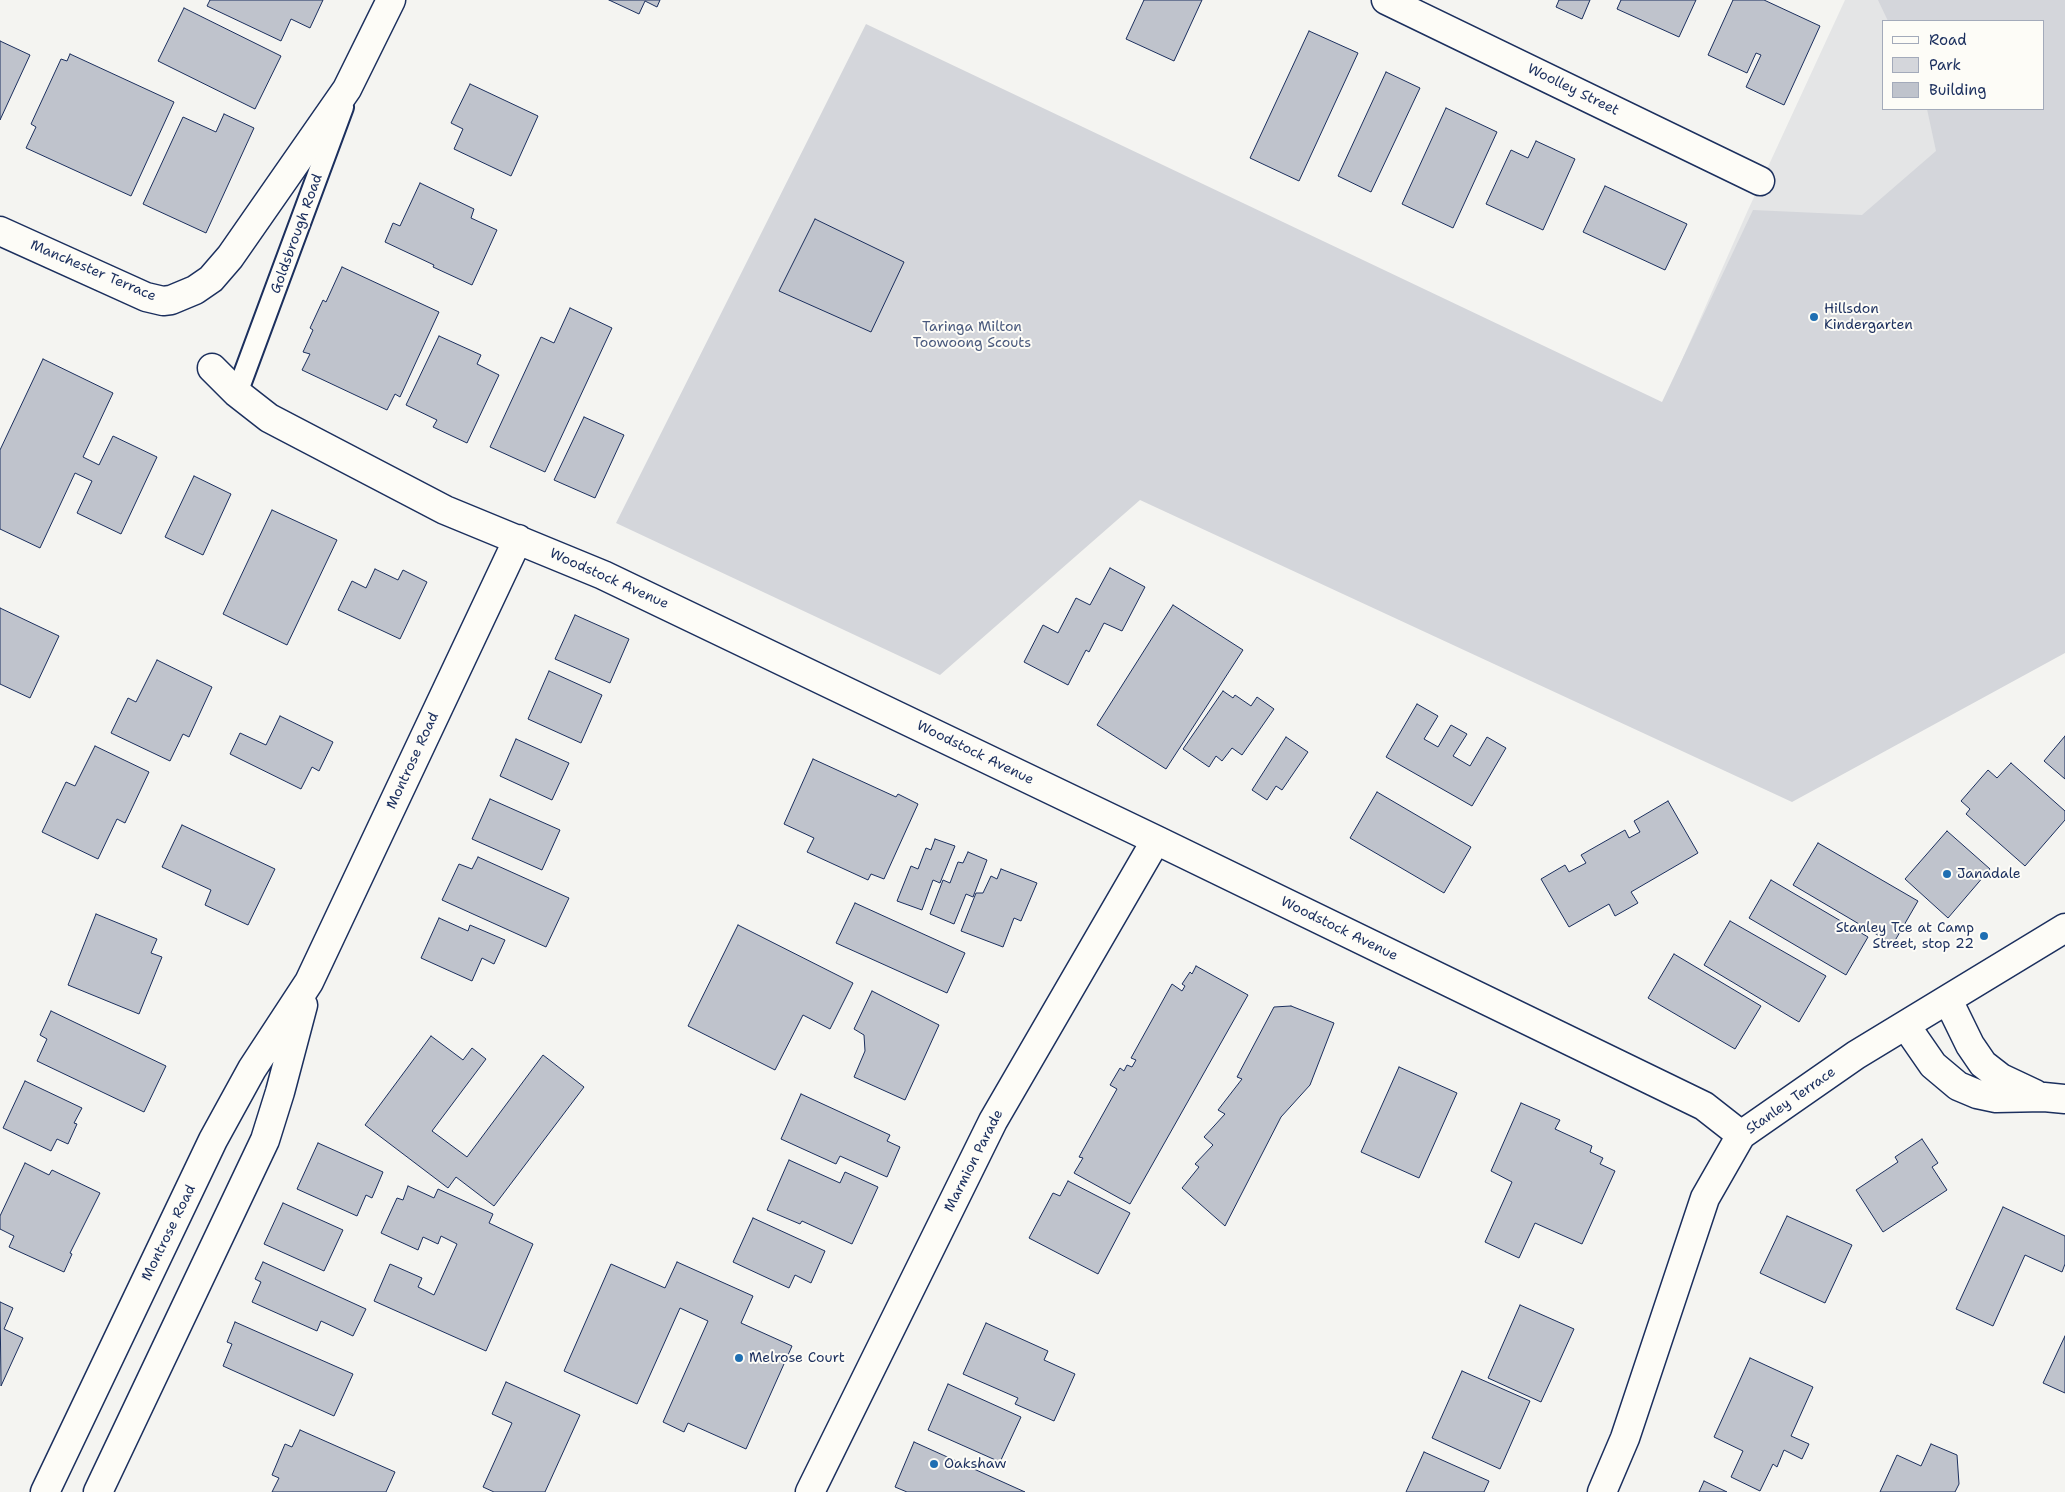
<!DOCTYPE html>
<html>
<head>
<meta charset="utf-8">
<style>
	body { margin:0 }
	#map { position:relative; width:2065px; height:1492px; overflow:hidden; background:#f4f4f1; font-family:"Shantell Sans",sans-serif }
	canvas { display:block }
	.legend { position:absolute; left:1882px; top:20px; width:162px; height:90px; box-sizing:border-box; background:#fdfcf7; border:1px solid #a3aaba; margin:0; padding:6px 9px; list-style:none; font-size:15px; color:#1b2f5e }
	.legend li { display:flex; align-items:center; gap:10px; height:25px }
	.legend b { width:25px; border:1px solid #a3aaba }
</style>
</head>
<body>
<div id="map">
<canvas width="2065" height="1492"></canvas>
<ul class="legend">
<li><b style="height:6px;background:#fdfcf7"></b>Road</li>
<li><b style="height:14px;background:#d4d6db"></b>Park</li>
<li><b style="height:14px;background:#bfc3cc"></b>Building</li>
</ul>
</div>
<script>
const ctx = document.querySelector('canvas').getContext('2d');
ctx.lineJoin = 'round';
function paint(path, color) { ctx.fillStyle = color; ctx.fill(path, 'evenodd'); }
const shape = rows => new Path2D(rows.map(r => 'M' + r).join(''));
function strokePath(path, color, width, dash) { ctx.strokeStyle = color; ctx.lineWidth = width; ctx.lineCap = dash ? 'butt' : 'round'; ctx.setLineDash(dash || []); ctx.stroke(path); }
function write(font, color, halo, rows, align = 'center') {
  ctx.font = font + ' "Shantell Sans",sans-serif'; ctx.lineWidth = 4; ctx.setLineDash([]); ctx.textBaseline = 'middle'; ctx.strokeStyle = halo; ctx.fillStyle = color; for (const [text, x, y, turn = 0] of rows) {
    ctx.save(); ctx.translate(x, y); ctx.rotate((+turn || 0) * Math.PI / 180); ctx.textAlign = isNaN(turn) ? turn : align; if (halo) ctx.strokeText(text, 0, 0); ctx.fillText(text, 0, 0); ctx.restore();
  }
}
const built = shape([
	[1845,0,2065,0,2044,21,1884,21,1884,109,2027,109,1663,403,1748,210]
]);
const green = shape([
	[1878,0,2065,0,2065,653,1792,802,1140,500,940,675,616,523,866,24,1662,402,1753,210,1862,215,1936,151,1927,109,2044,109,2044,21,1888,21]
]);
const building = shape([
	[210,0,323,0,310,28,291,19,281,41,207,6,210,0],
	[609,0,660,0,657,7,645,1,639,14,609,0],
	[1144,0,1202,0,1174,61,1126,39,1144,0],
	[1559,0,1590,0,1582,19,1556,7,1559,0],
	[1621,0,1696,0,1679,37,1617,9,1621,0],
	[1733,0,1764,0,1820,26,1784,105,1746,87,1761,55,1756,53,1747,73,1708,55,1733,0],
	[184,8,281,56,255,109,158,61,184,8],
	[1309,31,1358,53,1299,181,1250,158,1309,31],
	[0,41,30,55,0,120,0,41],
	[70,54,174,102,131,196,26,148,36,127,31,124,61,59,67,61,70,54],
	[1386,72,1420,88,1371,192,1338,176,1386,72],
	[470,84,538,116,511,176,454,149,463,129,451,123,470,84],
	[1446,108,1497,132,1453,228,1402,204,1446,108],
	[224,114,254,128,206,233,143,204,183,117,216,132,224,114],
	[1536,141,1575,159,1543,230,1486,204,1511,150,1528,158,1536,141],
	[420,183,474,209,471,218,497,230,472,285,433,267,434,265,385,242,393,223,400,226,420,183],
	[1605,186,1687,224,1665,270,1583,232,1605,186],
	[815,219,904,262,871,332,779,291,815,219],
	[342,267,439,312,400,397,395,394,387,410,302,370,310,354,303,352,313,330,310,328,323,300,326,302,342,267],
	[570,308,612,328,545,472,490,447,541,337,554,343,570,308],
	[439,336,481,355,477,364,499,375,467,443,433,427,437,420,406,405,439,336],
	[43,359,113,393,83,457,99,465,113,436,157,457,121,534,77,513,92,481,75,473,40,548,0,529,0,450,43,359],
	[584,417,624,435,595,498,554,480,584,417],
	[194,476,231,494,203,555,165,537,194,476],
	[272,510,337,540,287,645,223,614,272,510],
	[1110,568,1145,587,1122,631,1104,623,1089,652,1086,650,1068,685,1024,662,1043,625,1058,633,1076,598,1090,605,1110,568],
	[375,569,398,580,403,570,427,582,400,639,338,610,352,581,366,588,375,569],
	[1173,605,1243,650,1166,769,1097,725,1173,605],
	[0,608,59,636,30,698,0,684,0,608],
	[575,615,629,639,610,683,555,659,575,615],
	[157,660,212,687,189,737,183,734,170,761,111,733,128,698,136,702,157,660],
	[549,671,602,695,581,743,528,719,549,671],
	[1223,691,1233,698,1235,695,1251,706,1257,697,1274,709,1242,755,1232,748,1222,761,1216,756,1209,767,1183,749,1223,691],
	[1417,704,1438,716,1424,739,1438,747,1451,725,1467,734,1453,756,1470,766,1487,737,1506,748,1472,806,1386,757,1417,704],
	[280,716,333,742,319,771,312,767,301,789,230,754,240,733,266,745,280,716],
	[2065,736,2065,779,2044,761,2065,736],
	[1286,737,1308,752,1282,790,1276,786,1267,800,1252,790,1286,737],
	[516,739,569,763,552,800,500,776,516,739],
	[95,746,149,772,125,823,117,819,98,859,42,832,66,782,75,786,95,746],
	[813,759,896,797,898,794,918,804,884,879,871,874,868,880,807,852,814,838,784,824,813,759],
	[2011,763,2065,811,2065,820,2025,866,1966,814,1970,809,1961,801,1988,770,1997,778,2011,763],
	[1377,792,1471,847,1444,893,1350,838,1377,792],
	[490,799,560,830,542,870,472,839,490,799],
	[1668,801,1698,853,1631,892,1638,903,1615,916,1609,904,1569,927,1541,879,1565,865,1569,872,1586,863,1581,855,1625,830,1629,838,1640,832,1634,821,1668,801],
	[182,825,275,869,248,925,205,905,211,890,162,867,182,825],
	[1947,831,1990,869,1948,918,1905,879,1947,831],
	[935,839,955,846,940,883,933,880,922,910,897,901,911,866,918,869,926,848,931,850,935,839],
	[1818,843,1918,901,1893,944,1793,885,1818,843],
	[968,852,987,860,973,897,966,894,954,924,930,914,943,880,950,883,958,862,963,863,968,852],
	[478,857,569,898,546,947,442,900,459,864,472,869,478,857],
	[1001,869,1037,883,1021,921,1014,918,1003,947,961,931,976,893,983,893,991,876,997,879,1001,869],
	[1771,880,1868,937,1846,975,1749,918,1771,880],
	[855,903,965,953,947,993,836,943,855,903],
	[96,914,157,939,151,953,162,957,139,1014,68,985,96,914],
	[439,918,468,931,470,925,505,940,494,964,482,958,472,981,421,958,439,918],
	[1730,921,1826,976,1799,1022,1704,965,1730,921],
	[738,925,853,983,830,1029,803,1015,775,1070,688,1026,738,925],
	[1674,954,1761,1006,1735,1049,1648,998,1674,954],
	[1196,966,1248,995,1130,1204,1074,1173,1083,1158,1079,1157,1117,1089,1110,1085,1120,1068,1124,1071,1127,1065,1132,1067,1136,1060,1131,1058,1172,984,1182,991,1185,986,1182,984,1190,972,1192,974,1196,966],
	[872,991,939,1025,905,1100,854,1077,865,1051,864,1035,854,1029,872,991],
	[1291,1006,1334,1023,1310,1085,1281,1117,1225,1226,1182,1188,1199,1167,1195,1164,1213,1145,1204,1137,1225,1114,1218,1110,1242,1079,1237,1077,1274,1007,1291,1006],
	[51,1011,166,1066,144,1112,37,1061,47,1039,40,1035,51,1011],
	[431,1036,463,1060,472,1048,486,1059,432,1131,467,1157,543,1055,584,1087,494,1206,456,1177,448,1188,365,1125,431,1036],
	[1399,1067,1457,1093,1419,1178,1361,1152,1399,1067],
	[25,1081,82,1108,74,1123,77,1124,68,1144,57,1139,51,1151,3,1128,25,1081],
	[801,1094,890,1135,887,1141,900,1147,887,1177,840,1156,836,1164,781,1139,801,1094],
	[1521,1103,1560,1120,1555,1129,1592,1146,1590,1152,1603,1158,1600,1164,1615,1171,1582,1244,1535,1223,1519,1258,1485,1242,1512,1182,1491,1171,1521,1103],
	[1922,1139,1938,1163,1932,1167,1947,1190,1883,1232,1856,1190,1898,1162,1895,1157,1922,1139],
	[318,1143,383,1172,372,1198,366,1195,357,1216,297,1189,318,1143],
	[789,1160,840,1183,845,1172,878,1187,852,1244,802,1221,800,1224,767,1210,789,1160],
	[25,1163,49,1175,52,1170,100,1193,70,1253,72,1254,64,1272,9,1247,14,1236,0,1229,0,1216,25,1163],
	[1068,1181,1130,1213,1098,1274,1029,1238,1053,1193,1060,1196,1068,1181],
	[408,1186,434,1198,438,1189,493,1214,489,1223,533,1244,486,1351,374,1301,390,1264,422,1278,418,1287,434,1295,457,1244,441,1236,438,1244,423,1237,418,1250,381,1233,397,1198,403,1200,408,1186],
	[283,1203,343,1230,324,1271,264,1244,283,1203],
	[2003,1207,2065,1236,2065,1264,2062,1272,2025,1255,1993,1326,1956,1309,2003,1207],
	[1787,1216,1852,1245,1825,1303,1760,1273,1787,1216],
	[753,1218,825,1251,811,1283,795,1275,789,1288,733,1262,753,1218],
	[263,1262,366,1309,353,1336,321,1321,317,1331,252,1302,261,1282,255,1279,263,1262],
	[677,1262,753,1296,741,1323,792,1346,746,1449,688,1423,684,1432,663,1422,708,1321,680,1308,637,1404,564,1371,611,1264,665,1288,677,1262],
	[0,1302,13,1308,4,1329,23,1338,1,1386,0,1302],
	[1520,1305,1574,1329,1541,1402,1488,1378,1520,1305],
	[235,1322,353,1374,334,1416,223,1366,232,1344,227,1342,235,1322],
	[986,1323,1048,1351,1044,1360,1075,1374,1054,1421,1015,1404,1018,1398,963,1374,986,1323],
	[2065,1336,2065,1393,2043,1383,2065,1336],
	[1750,1358,1813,1387,1791,1436,1809,1444,1802,1459,1784,1450,1777,1467,1773,1464,1760,1491,1731,1477,1743,1451,1714,1437,1750,1358],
	[1462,1371,1530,1401,1500,1469,1432,1438,1462,1371],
	[506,1382,580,1415,545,1492,494,1492,483,1487,512,1423,492,1414,506,1382],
	[948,1384,1021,1417,1000,1462,928,1430,948,1384],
	[300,1430,395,1472,386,1492,272,1492,279,1478,272,1475,285,1444,292,1447,300,1430],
	[914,1442,1025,1492,907,1492,895,1487,914,1442],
	[1931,1444,1957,1455,1959,1484,1955,1492,1880,1492,1897,1455,1921,1466,1931,1444],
	[1424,1452,1489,1481,1484,1492,1406,1492,1424,1452],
	[1704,1481,1727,1492,1699,1492,1704,1481]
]);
const service = shape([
	[237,393,343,107]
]);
const minor = shape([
	[1386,0,1760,181],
	[0,231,146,297,163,301,171,300,195,290,211,279,230,257,347,89,391,0],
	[212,368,237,393,269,418,445,510,603,575,1156,840,1704,1106,1741,1135],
	[1948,1000,1970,1045,1983,1064,2001,1078,2035,1094],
	[1906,1026,1933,1065,1958,1086,1977,1094,1996,1098,2044,1097,2065,1099],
	[45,1492,213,1140,252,1069,309,982,518,539],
	[98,1492,265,1140,280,1092,303,1005],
	[810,1492,993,1121,1156,840]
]);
const tertiary = shape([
	[1602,1492,1625,1438,1705,1198,1741,1135,1856,1055,2065,928]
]);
const markers = [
	[1814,317,5,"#1f6fb2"],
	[1947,874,5,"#1f6fb2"],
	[1984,936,5,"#1f6fb2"],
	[739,1358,5,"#1f6fb2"],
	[934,1464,5,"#1f6fb2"]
];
const streetNames = [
	["Woolley Street",1573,90,26],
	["Goldsbrough Road",297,234,-70],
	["Manchester Terrace",93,271,23],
	["Woodstock Avenue",609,579,24],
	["Woodstock Avenue",975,753,26],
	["Montrose Road",413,761,-65],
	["Woodstock Avenue",1339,929,26],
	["Stanley Terrace",1791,1101,-35],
	["Marmion Parade",974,1161,-63],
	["Montrose Road",169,1233,-64]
];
const poiNames = [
	["Hillsdon",1824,309],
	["Kindergarten",1824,325],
	["Janadale",1957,874],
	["Stanley Tce at Camp",1974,928,"right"],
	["Street, stop 22",1974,944,"right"],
	["Melrose Court",749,1358],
	["Oakshaw",944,1464]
];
const parkNames = [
	["Taringa Milton",972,327],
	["Toowoong Scouts",972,343]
];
paint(built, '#e4e5e6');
paint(green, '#d4d6db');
paint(building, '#bfc3cc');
strokePath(building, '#1b2f5e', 1);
strokePath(service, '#1b2f5e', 24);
strokePath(minor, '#1b2f5e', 31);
strokePath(tertiary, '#1b2f5e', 31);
strokePath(service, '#fdfcf7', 20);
strokePath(minor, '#fdfcf7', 28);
strokePath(tertiary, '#fdfcf7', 28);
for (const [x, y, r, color] of markers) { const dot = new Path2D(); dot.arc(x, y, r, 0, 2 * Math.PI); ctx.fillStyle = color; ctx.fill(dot); strokePath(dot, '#fdfcf7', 2); }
write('14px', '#1b2f5e', '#fdfcf7', streetNames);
write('14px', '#1b2f5e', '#fdfcf7', poiNames, 'left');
write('14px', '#49597d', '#fdfcf7', parkNames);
</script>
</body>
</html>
